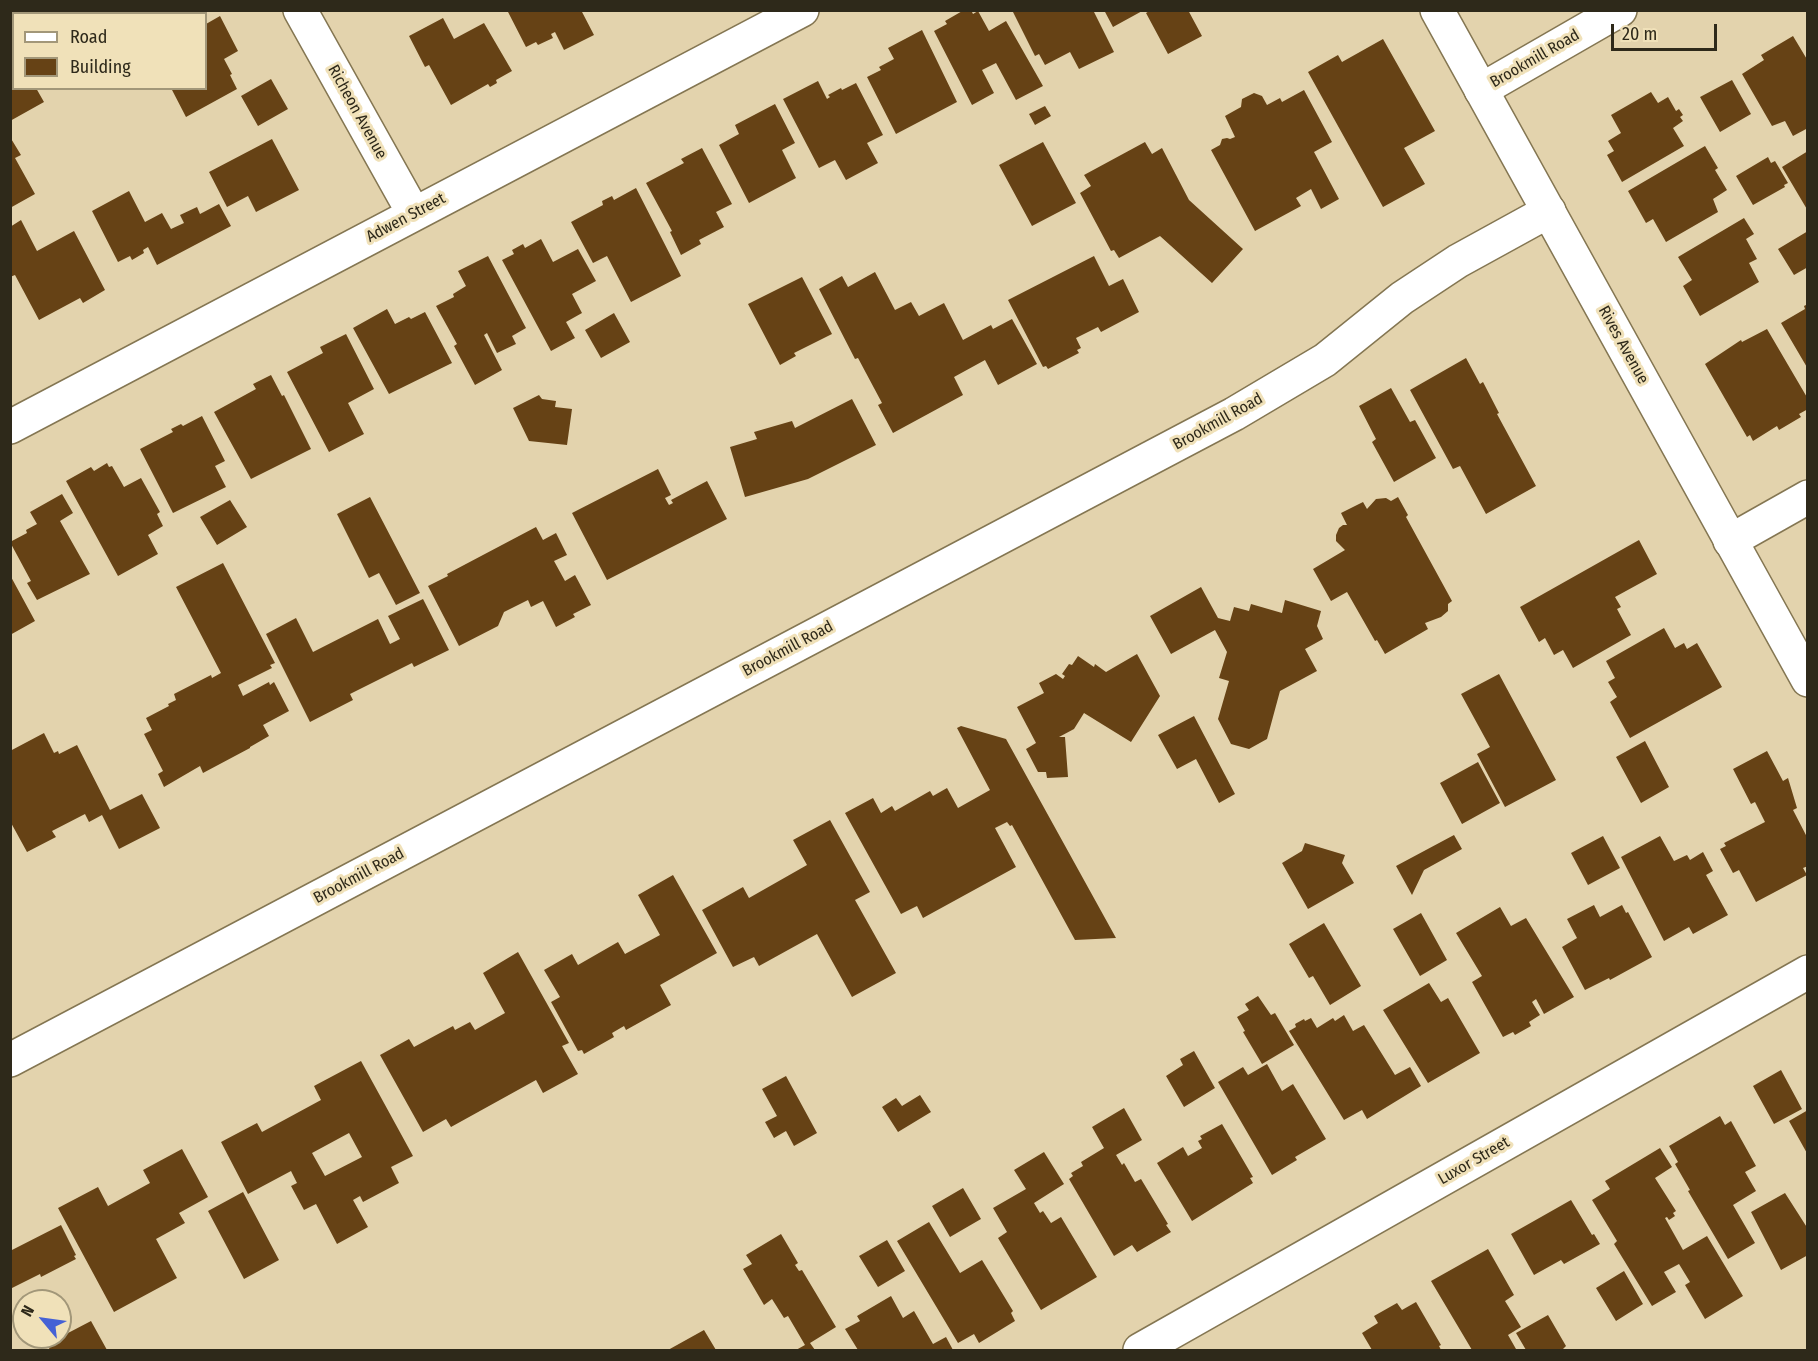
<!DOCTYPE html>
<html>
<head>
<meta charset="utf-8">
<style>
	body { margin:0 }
	#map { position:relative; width:1818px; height:1361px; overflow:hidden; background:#e3d3ad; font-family:"Fira Sans Condensed",sans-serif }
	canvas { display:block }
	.frame { position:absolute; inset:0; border:12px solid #2e291a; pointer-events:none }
	.legend { position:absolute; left:12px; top:12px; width:195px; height:78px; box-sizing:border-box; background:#f0e1b9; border:2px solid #a29779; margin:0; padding:8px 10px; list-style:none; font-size:18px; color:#2e291a }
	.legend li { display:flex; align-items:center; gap:12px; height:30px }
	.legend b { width:30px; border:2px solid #a29779 }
	.north { position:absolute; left:12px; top:1289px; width:60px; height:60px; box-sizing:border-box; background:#f0e1b9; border:2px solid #a29779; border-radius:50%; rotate:299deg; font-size:16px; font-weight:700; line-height:24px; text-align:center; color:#2e291a }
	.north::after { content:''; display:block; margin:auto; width:21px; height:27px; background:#4561d5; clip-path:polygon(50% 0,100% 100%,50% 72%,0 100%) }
	.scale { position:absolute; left:1611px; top:24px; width:106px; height:27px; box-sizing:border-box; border:3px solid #2e291a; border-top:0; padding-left:8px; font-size:18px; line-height:21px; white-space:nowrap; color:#2e291a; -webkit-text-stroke:4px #f0e1b9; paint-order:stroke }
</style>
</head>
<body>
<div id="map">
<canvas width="1818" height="1361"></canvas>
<div class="frame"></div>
<ul class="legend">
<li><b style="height:8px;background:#fff"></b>Road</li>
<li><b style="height:16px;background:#664215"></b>Building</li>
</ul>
<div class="north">N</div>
<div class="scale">20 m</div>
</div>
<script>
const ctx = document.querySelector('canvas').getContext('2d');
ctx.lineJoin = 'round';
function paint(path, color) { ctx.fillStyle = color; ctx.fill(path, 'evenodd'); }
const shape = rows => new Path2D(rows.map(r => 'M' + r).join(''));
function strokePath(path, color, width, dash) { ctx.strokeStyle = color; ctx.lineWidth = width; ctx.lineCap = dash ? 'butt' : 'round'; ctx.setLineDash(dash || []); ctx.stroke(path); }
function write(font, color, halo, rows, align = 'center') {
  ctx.font = font + ' "Fira Sans Condensed",sans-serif'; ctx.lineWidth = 6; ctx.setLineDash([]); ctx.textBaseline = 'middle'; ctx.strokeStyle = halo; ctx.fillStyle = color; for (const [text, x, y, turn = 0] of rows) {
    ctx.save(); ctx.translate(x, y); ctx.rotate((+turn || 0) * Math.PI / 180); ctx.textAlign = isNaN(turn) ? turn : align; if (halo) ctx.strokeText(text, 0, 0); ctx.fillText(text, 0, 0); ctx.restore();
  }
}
const building = shape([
	[109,10,199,10,200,14,111,14],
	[507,10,581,10,594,35,564,50,555,32,551,34,553,38,538,45,536,42,526,47],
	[964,10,971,10,973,14,978,11,989,31,1006,21,1043,86,1016,100,996,63,982,70,994,93,972,105,934,31,947,24,945,21],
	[1012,10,1093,10,1114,52,1079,69,1070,52,1045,65,1039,54,1035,56],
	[1104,10,1144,10,1113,27],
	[1151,10,1188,10,1202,36,1168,54,1146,13],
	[220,16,238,51,224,59,232,74,230,75,237,89,186,117,171,88,206,88,206,24],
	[443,18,454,39,484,23,512,71,496,80,497,83,490,87,488,84,451,105,429,65,425,67,409,36],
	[922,30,957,102,896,134,867,77,881,70,879,67,894,59,888,48],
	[1793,36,1808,61,1808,128,1793,136,1785,121,1772,126,1742,74,1764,60,1761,55],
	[1383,39,1435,131,1404,148,1425,184,1383,207,1308,72,1338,55,1342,62],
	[10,41,14,45,14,88,36,88,44,102,10,121],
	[271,79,288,109,258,126,241,96],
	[1732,80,1751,114,1720,132,1700,97],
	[818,81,827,99,830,97,828,95,841,88,842,90,856,83,883,135,867,143,878,163,846,180,835,160,819,168,783,99],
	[1304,90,1332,142,1314,152,1339,199,1321,209,1311,189,1296,198,1301,206,1255,231,1211,150,1220,145,1222,139,1227,138,1230,139,1235,137,1225,116,1241,107,1242,99,1254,93,1262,96,1267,105,1280,98,1282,102],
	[1651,92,1658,103,1668,97,1676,111,1679,109,1683,115,1680,117,1683,121,1673,128,1684,146,1622,182,1607,155,1614,151,1608,141,1621,133,1611,115],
	[775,104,795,143,782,150,796,178,749,203,719,145,739,134,735,125],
	[1045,106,1051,116,1035,125,1029,114],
	[10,137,21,155,15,158,35,194,10,208],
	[272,139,299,190,256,212,248,196,227,207,209,172],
	[1043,142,1076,203,1032,226,999,165],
	[1145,142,1152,154,1162,148,1189,200,1243,249,1212,283,1160,236,1119,258,1114,250,1111,251,1080,193,1091,186,1084,175],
	[1705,146,1718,168,1715,170,1727,190,1713,199,1718,212,1666,242,1653,219,1646,223,1628,191],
	[702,148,732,204,716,212,724,227,699,240,701,244,681,255,670,232,672,231,646,183,684,163,681,159],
	[1808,151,1808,211,1782,167],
	[1768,157,1771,163,1775,161,1788,183,1784,185,1785,187,1753,205,1736,176],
	[636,188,681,276,631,302,607,256,593,263,571,222,603,205,602,201,612,196,614,200],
	[129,191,145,222,162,213,171,229,184,223,180,215,197,207,200,214,219,204,231,226,157,265,148,247,143,250,144,253,132,260,130,256,118,262,92,211],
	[1744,218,1754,234,1746,239,1757,259,1749,263,1759,282,1700,316,1683,286,1692,280,1678,257],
	[21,220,37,251,74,231,105,290,83,303,80,298,39,320,15,275,10,277,10,227],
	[1808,231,1808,267,1794,275,1778,249],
	[541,239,553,262,578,249,596,281,572,294,582,313,566,322,575,338,551,351,502,260,514,254,512,250,523,244,525,248],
	[488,256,526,328,512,336,516,344,497,353,487,333,484,335,502,370,475,385,454,346,457,344,436,306,454,297,453,294,466,286,458,271],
	[1094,256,1109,286,1123,279,1139,312,1101,332,1098,327,1076,338,1081,348,1077,350,1079,353,1048,369,1046,366,1043,367,1008,300],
	[875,272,895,310,911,302,919,316,944,303,963,340,991,325,993,329,1012,319,1037,364,998,385,985,360,954,377,963,395,893,433,878,405,882,403,858,358,855,359,819,289,842,276,848,287],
	[802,277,832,334,794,353,796,356,780,365,748,304],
	[1808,304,1808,369,1781,323,1805,309,1804,306],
	[387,309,395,324,409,317,411,319,425,312,452,363,389,394,353,328],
	[614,313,630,342,601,358,585,330],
	[1767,329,1808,399,1808,409,1799,414,1801,417,1779,430,1777,426,1753,441,1750,435,1747,437,1705,364,1741,340,1742,342],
	[346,334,374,389,348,403,364,434,329,452,287,372,323,353,320,347],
	[1466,358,1480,384,1483,382,1499,413,1497,414,1536,486,1486,514,1460,466,1453,469,1410,390],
	[271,375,282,396,284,395,311,449,251,479,214,412,256,389,253,384],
	[1391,388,1410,422,1415,420,1436,458,1394,482,1372,442,1376,439,1359,406],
	[539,395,542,399,556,401,555,407,572,409,567,445,529,441,513,408],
	[852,399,876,445,808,479,745,497,730,447,757,439,754,432,792,421,795,428],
	[202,416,225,461,215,466,226,487,173,513,140,449,173,432,171,429,181,424,183,426],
	[107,463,109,467,112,466,124,487,141,478,160,512,157,514,163,526,148,535,158,554,118,576,66,481,91,467,94,471],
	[658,469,671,495,665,498,669,505,673,503,671,500,707,481,727,519,607,580,572,513],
	[62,494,73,513,60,521,90,574,37,600,27,583,31,581,10,542,27,533,26,530,37,524,30,512],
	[370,497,420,593,396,605,379,573,369,578,337,514],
	[1398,497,1408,515,1406,517,1452,601,1448,604,1448,611,1441,617,1425,623,1428,629,1385,654,1377,640,1375,641,1347,592,1331,601,1313,569,1345,550,1336,541,1336,535,1339,528,1343,525,1347,525,1341,513,1363,502,1367,509,1376,499,1386,498,1391,501],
	[230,500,247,527,217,545,200,517],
	[536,527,543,540,556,533,567,555,554,561,565,581,575,575,591,605,573,614,575,617,556,627,543,601,531,607,528,600,504,612,498,626,459,646,428,586,448,576,447,574],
	[1639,540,1657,574,1615,597,1621,607,1617,609,1631,635,1573,668,1563,650,1554,655,1545,638,1539,642,1520,607],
	[223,563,275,663,270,665,272,668,238,685,243,696,269,682,270,685,274,682,289,711,263,725,269,736,250,747,250,748,203,773,200,766,164,787,158,774,163,771,144,734,152,730,146,718,169,706,168,704,176,700,174,694,211,675,212,678,221,673,176,587],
	[10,575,35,621,10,635],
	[1201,587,1218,618,1230,621,1234,607,1249,611,1251,604,1282,613,1285,600,1321,611,1317,626,1323,639,1305,649,1317,671,1280,691,1267,739,1249,749,1231,744,1218,719,1229,681,1219,678,1227,652,1215,630,1171,654,1150,616],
	[423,599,449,650,414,667,412,663,350,694,353,700,310,722,266,634,296,618,313,652,378,619,390,644,400,639,388,616],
	[1664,628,1675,648,1684,643,1687,649,1697,643,1722,687,1630,738,1610,702,1617,697,1608,682,1615,678,1606,661],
	[1137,654,1160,696,1131,742,1084,713,1074,729,1059,737,1065,737,1068,777,1047,778,1046,772,1038,772,1026,749,1036,743,1017,707,1044,693,1039,683,1056,674,1063,679,1065,676,1062,674,1069,664,1072,665,1078,656,1094,667,1095,664,1106,672],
	[1499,674,1556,780,1505,807,1477,754,1490,747,1461,694],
	[1194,716,1235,794,1219,803,1196,759,1177,769,1158,735],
	[961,726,1006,739,1116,938,1075,940,1012,825,1010,826,1007,822,995,828,1016,867,923,918,917,906,901,914,845,813,873,798,881,813,892,806,895,811,930,791,933,796,947,788,958,808,990,790,957,728],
	[44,733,54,753,58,751,59,754,77,745,110,810,142,794,160,828,119,849,102,815,89,822,85,814,52,831,56,837,27,852,10,821,10,751],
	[1645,741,1669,787,1641,803,1616,757],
	[1767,751,1783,781,1788,778,1797,808,1793,810,1808,839,1808,866,1803,868,1807,875,1756,902,1739,870,1733,873,1720,849,1726,846,1724,843,1765,822,1755,802,1751,804,1733,769],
	[1478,762,1500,803,1462,824,1440,783],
	[830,820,870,892,855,900,896,973,852,997,817,934,759,966,754,957,733,967,702,910,743,887,749,898,807,865,793,840],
	[1454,835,1462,849,1424,870,1412,895,1396,866],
	[1603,836,1620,868,1588,885,1571,853],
	[1660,836,1674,861,1687,855,1690,860,1703,852,1713,871,1706,875,1728,915,1693,934,1689,927,1664,941,1621,857],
	[1305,843,1345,855,1342,863,1354,883,1308,909,1282,863,1302,851],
	[673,875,717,953,660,985,671,1005,626,1030,624,1026,612,1033,614,1037,584,1054,582,1050,578,1051,551,1002,560,997,544,970,572,954,578,965,618,942,625,954,660,935,638,895],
	[1594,905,1600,917,1622,905,1626,913,1628,912,1652,957,1610,980,1609,978,1585,990,1562,947,1577,938,1567,919],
	[1500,907,1511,926,1526,918,1574,997,1544,1014,1536,999,1532,1002,1540,1015,1529,1022,1531,1026,1515,1035,1513,1032,1503,1037,1472,982,1482,976,1456,933],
	[1421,913,1447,960,1420,976,1393,929],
	[1324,923,1361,986,1330,1005,1313,976,1309,978,1289,944],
	[518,952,569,1043,562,1046,578,1074,543,1093,536,1080,451,1127,446,1119,423,1132,380,1055,409,1039,414,1047,453,1026,455,1030,470,1022,475,1030,505,1013,483,973],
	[1429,983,1441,1002,1448,998,1480,1053,1428,1083,1383,1010],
	[1258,996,1271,1015,1275,1013,1294,1045,1262,1064,1243,1032,1245,1031,1237,1017,1249,1010,1245,1004],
	[1344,1015,1353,1031,1364,1025,1395,1075,1410,1067,1421,1086,1367,1119,1362,1110,1344,1120,1289,1031,1296,1027,1295,1024,1304,1019,1305,1021,1311,1018,1317,1028,1333,1018,1335,1021],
	[1194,1051,1215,1088,1184,1107,1166,1076,1183,1065,1180,1059],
	[361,1061,413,1156,391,1167,399,1183,363,1202,360,1196,353,1200,368,1227,337,1244,316,1204,304,1210,291,1186,297,1183,291,1171,248,1194,221,1142,257,1123,262,1132,321,1100,314,1086],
	[349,1133,362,1157,325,1176,312,1153],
	[1267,1064,1282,1091,1293,1084,1326,1139,1295,1157,1297,1160,1272,1175,1218,1082,1243,1067,1248,1075],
	[1781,1070,1802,1109,1774,1124,1753,1086],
	[786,1076,817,1133,794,1146,786,1131,774,1138,765,1122,777,1116,762,1089],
	[920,1095,931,1112,898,1132,882,1107,896,1098,902,1106],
	[1124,1108,1142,1140,1116,1155,1122,1165,1124,1163,1135,1182,1141,1179,1168,1224,1166,1225,1171,1232,1137,1252,1132,1245,1114,1256,1069,1179,1073,1176,1071,1173,1083,1166,1081,1162,1104,1148,1092,1127],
	[1808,1110,1808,1155,1789,1121],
	[1720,1116,1725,1125,1731,1121,1756,1166,1745,1172,1756,1191,1733,1205,1755,1243,1728,1259,1688,1191,1690,1190,1675,1164,1678,1162,1669,1146],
	[1222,1124,1253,1177,1250,1178,1253,1183,1192,1221,1157,1163,1183,1147,1188,1156,1202,1148,1198,1141,1202,1139,1200,1136],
	[1660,1148,1672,1167,1655,1178,1676,1211,1673,1213,1675,1216,1669,1220,1667,1217,1665,1218,1683,1250,1707,1236,1743,1296,1705,1319,1685,1285,1690,1282,1679,1264,1664,1272,1676,1292,1652,1306,1614,1244,1617,1241,1592,1200,1610,1189,1605,1181],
	[182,1149,208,1197,179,1213,185,1223,156,1239,177,1278,114,1312,58,1208,98,1187,108,1206,150,1183,143,1170],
	[1044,1152,1064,1184,1034,1203,1040,1213,1043,1211,1051,1223,1061,1217,1097,1277,1041,1310,998,1238,1007,1232,993,1208,1026,1189,1014,1170],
	[963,1188,981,1219,950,1237,932,1206],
	[243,1192,279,1260,244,1279,208,1211],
	[1785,1193,1808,1229,1808,1255,1781,1270,1751,1212],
	[1571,1200,1592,1235,1594,1234,1600,1244,1564,1264,1561,1260,1534,1275,1511,1234],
	[929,1222,960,1273,982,1260,1013,1311,1011,1313,1015,1321,979,1343,974,1334,958,1343,897,1241],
	[61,1225,76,1255,74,1256,76,1259,41,1277,40,1274,10,1289,10,1251],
	[781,1234,798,1263,795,1265,799,1271,802,1270,836,1327,810,1343,815,1350,796,1350,805,1345,788,1316,784,1318,772,1299,764,1305,743,1269,752,1264,746,1255],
	[887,1240,905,1271,878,1287,859,1256],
	[1488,1249,1514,1295,1505,1301,1521,1327,1508,1335,1516,1349,1514,1350,1472,1350,1431,1281],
	[1624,1271,1643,1304,1616,1321,1596,1288],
	[891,1296,903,1318,914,1311,933,1344,946,1337,953,1350,858,1350,845,1329,860,1321,857,1316],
	[1416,1302,1441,1345,1439,1346,1441,1350,1372,1350,1362,1333,1378,1323,1374,1316,1397,1303,1402,1310],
	[1548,1315,1566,1346,1562,1350,1526,1350,1516,1333],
	[91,1321,107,1350,50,1350,47,1344],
	[704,1330,716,1350,668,1350]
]);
const street = shape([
	[300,10,414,214],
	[1481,90,1620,10],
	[10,427,802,10],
	[1730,541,1808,497],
	[10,1060,1234,414,1325,360,1402,298,1458,261,1549,211],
	[1140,1350,1808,972]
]);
const secondary = shape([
	[1437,10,1808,680]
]);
const streetNames = [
	["Brookmill Road",1535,59,-30],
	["Richeon Avenue",357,112,61],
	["Adwen Street",406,218,-28],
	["Rives Avenue",1623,345,61],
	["Brookmill Road",1218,422,-29],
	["Brookmill Road",788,649,-28],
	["Brookmill Road",359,876,-28],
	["Luxor Street",1474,1161,-30]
];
paint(building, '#664215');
strokePath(street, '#847652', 36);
strokePath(secondary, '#847652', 36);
strokePath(street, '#fff', 33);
strokePath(secondary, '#fff', 33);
write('16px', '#2e291a', '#f0e1b9', streetNames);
</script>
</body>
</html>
